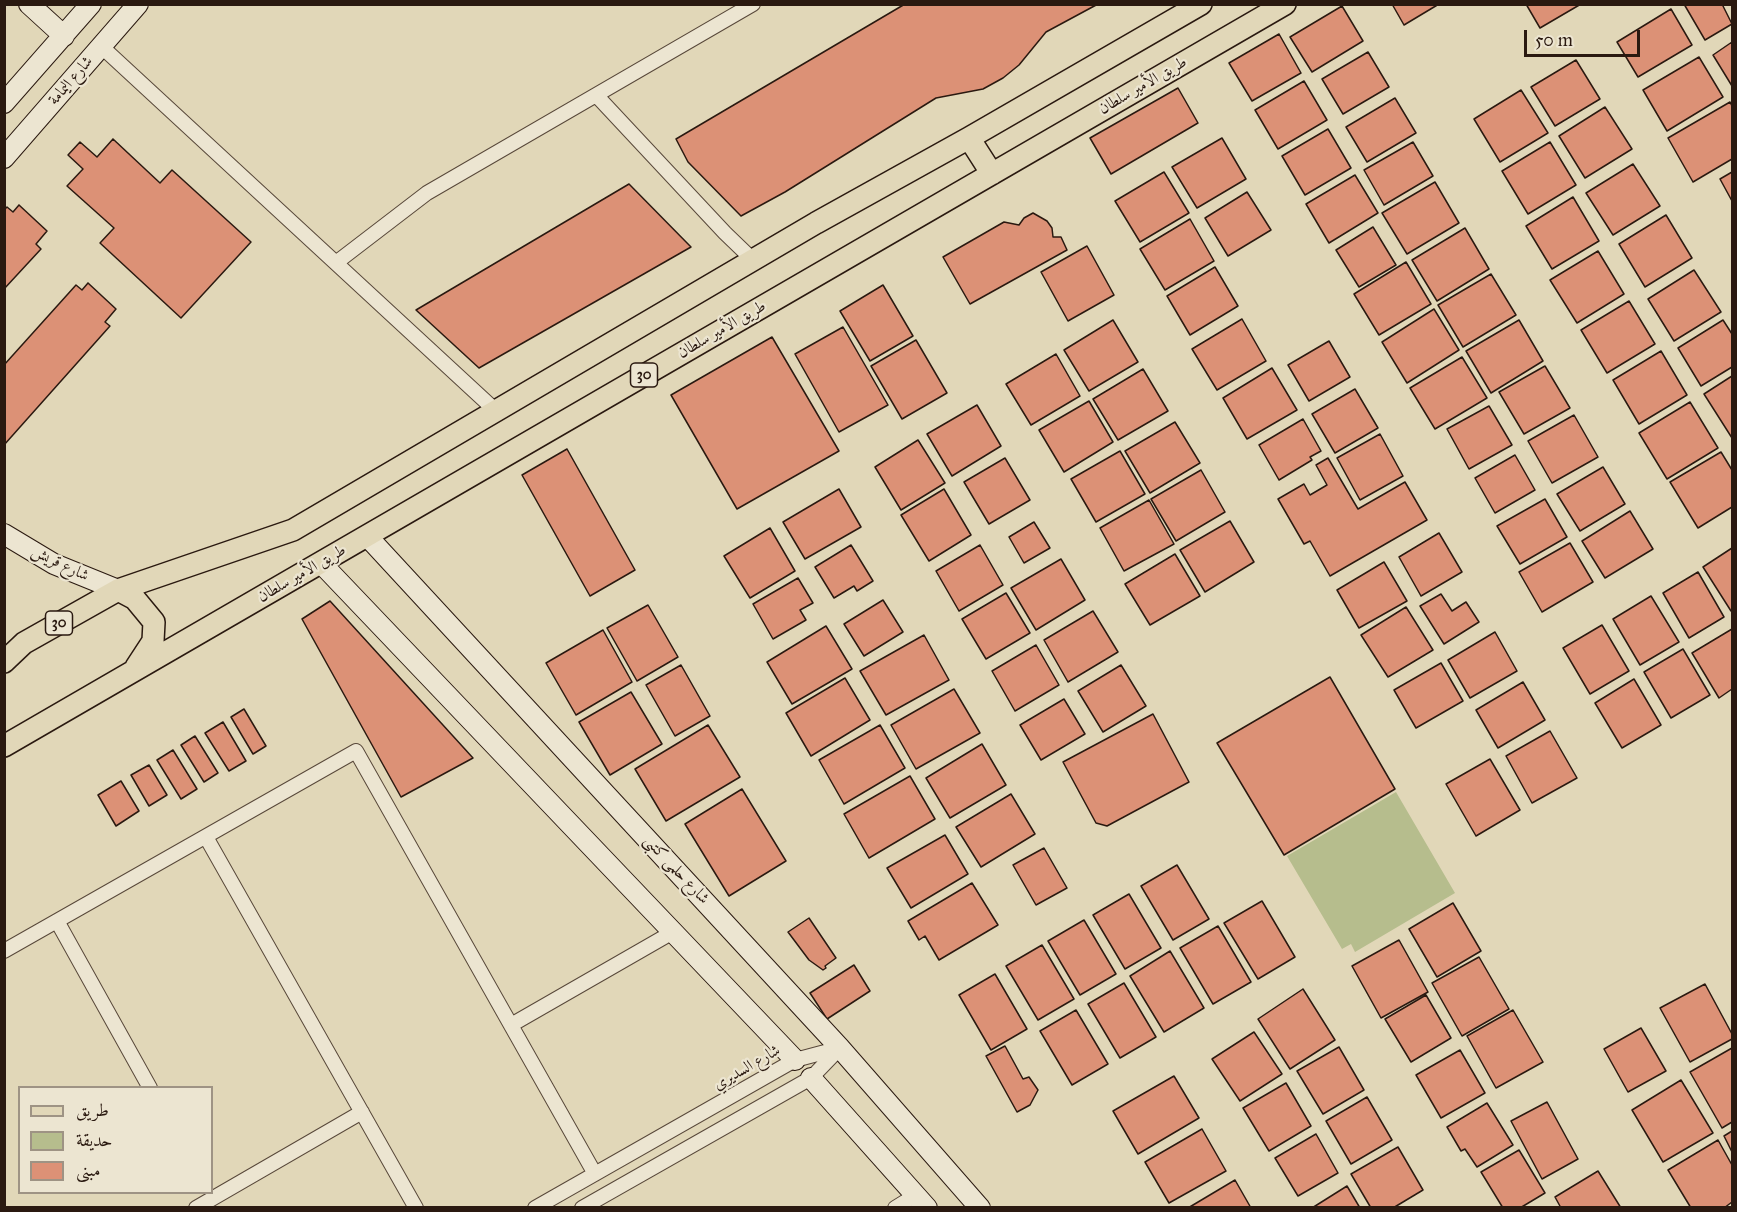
<!DOCTYPE html>
<html>
<head>
<meta charset="utf-8">
<style>
	body { margin:0 }
	#map { position:relative; width:1737px; height:1212px; overflow:hidden; background:#e1d7b8; font-family:"IM FELL Great Primer",Amiri,serif }
	canvas { display:block }
	.frame { position:absolute; inset:0; border:6px solid #2a1910; pointer-events:none }
	.legend { position:absolute; left:18px; top:1086px; width:195px; height:108px; box-sizing:border-box; background:#ece5d1; border:2px solid #9e9384; margin:0; padding:8px 10px; list-style:none; font-size:18px; color:#2a1910 }
	.legend li { display:flex; align-items:center; gap:12px; height:30px }
	.legend b { width:30px; border:2px solid #9e9384 }
	.scale { position:absolute; left:1524px; top:30px; width:116px; height:27px; box-sizing:border-box; border:3px solid #2a1910; border-top:0; padding-left:8px; font-size:18px; line-height:21px; white-space:nowrap; color:#2a1910; -webkit-text-stroke:4px #ece5d1; paint-order:stroke }
</style>
</head>
<body>
<div id="map">
<canvas width="1737" height="1212"></canvas>
<div class="frame"></div>
<ul class="legend">
<li><b style="height:8px;background:#e1d7b8"></b>طريق</li>
<li><b style="height:16px;background:#b6bd8d"></b>حديقة</li>
<li><b style="height:16px;background:#dc9176"></b>مبنى</li>
</ul>
<div class="scale">50 m</div>
</div>
<script>
const ctx = document.querySelector('canvas').getContext('2d');
ctx.lineJoin = 'round';
function paint(path, color) { ctx.fillStyle = color; ctx.fill(path, 'evenodd'); }
const shape = rows => new Path2D(rows.map(r => 'M' + r).join(''));
function strokePath(path, color, width, dash) { ctx.strokeStyle = color; ctx.lineWidth = width; ctx.lineCap = dash ? 'butt' : 'round'; ctx.setLineDash(dash || []); ctx.stroke(path); }
function write(font, color, halo, rows, align = 'center') {
  ctx.font = font + ' "IM FELL Great Primer",Amiri,serif'; ctx.lineWidth = 4.5; ctx.setLineDash([]); ctx.textBaseline = 'middle'; ctx.strokeStyle = halo; ctx.fillStyle = color; for (const [text, x, y, turn = 0] of rows) {
    ctx.save(); ctx.translate(x, y); ctx.rotate((+turn || 0) * Math.PI / 180); ctx.textAlign = isNaN(turn) ? turn : align; if (halo) ctx.strokeText(text, 0, 0); ctx.fillText(text, 0, 0); ctx.restore();
  }
}
const green = shape([
	[1396,792,1455,893,1355,952,1351,944,1342,949,1287,856]
]);
const building = shape([
	[905,4,1098,4,1046,32,1019,65,1003,78,983,89,936,98,785,192,741,216,688,162,676,139,905,4],
	[1392,4,1439,4,1404,25,1392,4],
	[1526,4,1581,4,1540,28,1526,4],
	[1684,4,1722,4,1732,24,1705,40,1684,4],
	[1342,6,1363,41,1312,72,1290,37,1342,6],
	[1671,9,1692,45,1638,77,1617,42,1671,9],
	[1279,34,1301,73,1252,101,1229,63,1279,34],
	[1732,42,1732,86,1713,55,1732,42],
	[1368,52,1389,87,1343,114,1322,79,1368,52],
	[1699,57,1723,97,1667,131,1643,90,1699,57],
	[1576,60,1600,99,1555,126,1531,87,1576,60],
	[1304,81,1327,120,1278,149,1255,110,1304,81],
	[1178,88,1198,123,1111,174,1090,138,1178,88],
	[1521,90,1548,133,1500,162,1474,119,1521,90],
	[1395,98,1416,133,1367,162,1346,127,1395,98],
	[1730,102,1732,106,1732,159,1693,182,1668,138,1730,102],
	[1605,107,1632,149,1585,178,1559,136,1605,107],
	[1328,129,1351,168,1305,195,1282,156,1328,129],
	[1222,138,1246,179,1197,208,1172,167,1222,138],
	[113,139,160,183,172,170,251,242,181,318,100,243,114,228,67,186,83,169,68,155,80,142,97,157,113,139],
	[1413,142,1433,176,1384,205,1364,170,1413,142],
	[1550,142,1576,185,1528,214,1502,171,1550,142],
	[1633,164,1660,206,1613,235,1586,193,1633,164],
	[1164,172,1189,213,1140,242,1115,201,1164,172],
	[1732,172,1732,201,1720,179,1732,172],
	[1355,175,1378,213,1329,243,1306,204,1355,175],
	[1435,182,1459,223,1407,254,1382,213,1435,182],
	[629,184,691,247,479,368,416,310,629,184],
	[1247,192,1271,230,1228,256,1205,218,1247,192],
	[1573,197,1599,241,1552,269,1526,226,1573,197],
	[19,205,47,231,36,244,41,249,4,289,4,210,7,207,13,212,19,205],
	[1033,213,1047,221,1052,228,1053,237,1061,237,1067,250,970,304,943,257,1004,222,1019,225,1024,218,1033,213],
	[1666,215,1692,258,1645,287,1619,244,1666,215],
	[1190,219,1214,261,1165,290,1140,249,1190,219],
	[1373,227,1396,265,1359,287,1336,250,1373,227],
	[1465,228,1489,269,1437,301,1412,260,1465,228],
	[1087,246,1114,295,1068,321,1041,272,1087,246],
	[1598,251,1624,294,1577,323,1550,280,1598,251],
	[1406,262,1431,304,1379,335,1354,294,1406,262],
	[1215,267,1238,306,1190,335,1167,296,1215,267],
	[1694,270,1721,312,1674,341,1648,299,1694,270],
	[1491,274,1516,315,1463,347,1438,305,1491,274],
	[88,283,116,309,105,322,110,326,4,445,4,365,76,285,82,290,88,283],
	[883,285,913,336,870,361,840,311,883,285],
	[1629,301,1655,344,1607,373,1581,330,1629,301],
	[1434,309,1459,350,1407,383,1382,342,1434,309],
	[1242,319,1266,361,1217,390,1192,349,1242,319],
	[1113,320,1138,362,1089,391,1064,350,1113,320],
	[1519,320,1543,361,1491,393,1466,351,1519,320],
	[1723,320,1732,334,1732,367,1701,386,1678,348,1723,320],
	[843,327,888,405,839,432,795,354,843,327],
	[772,337,839,451,737,509,671,395,772,337],
	[916,340,947,393,902,419,871,366,916,340],
	[1329,341,1350,377,1309,401,1288,365,1329,341],
	[1661,351,1687,395,1639,424,1613,380,1661,351],
	[1056,354,1080,396,1031,425,1006,384,1056,354],
	[1462,357,1487,398,1435,429,1410,388,1462,357],
	[1545,366,1570,408,1524,434,1499,392,1545,366],
	[1272,368,1297,410,1247,439,1223,398,1272,368],
	[1143,369,1168,411,1118,440,1093,399,1143,369],
	[1732,376,1732,438,1704,394,1732,376],
	[1355,389,1378,428,1335,453,1312,414,1355,389],
	[1089,401,1113,442,1064,472,1039,430,1089,401],
	[1690,402,1718,448,1667,479,1639,433,1690,402],
	[977,405,1001,446,952,476,927,434,977,405],
	[1489,406,1512,445,1469,469,1447,429,1489,406],
	[1574,415,1598,457,1552,483,1528,441,1574,415],
	[1303,419,1321,451,1310,457,1312,460,1279,480,1259,445,1303,419],
	[1175,422,1200,463,1150,493,1125,451,1175,422],
	[1380,434,1403,476,1360,500,1337,458,1380,434],
	[918,440,945,483,901,510,875,467,918,440],
	[567,449,635,570,590,596,522,475,567,449],
	[1120,451,1145,494,1096,522,1071,479,1120,451],
	[1721,452,1732,470,1732,507,1698,528,1670,482,1721,452],
	[1515,455,1535,490,1495,513,1475,478,1515,455],
	[1005,458,1030,500,989,524,964,482,1005,458],
	[1328,458,1358,509,1405,482,1427,520,1330,576,1310,541,1304,544,1278,499,1304,484,1310,495,1327,485,1316,465,1328,458],
	[1603,467,1625,504,1580,531,1557,494,1603,467],
	[1201,470,1225,512,1176,541,1151,499,1201,470],
	[839,489,861,527,805,559,783,522,839,489],
	[944,489,971,535,929,561,901,515,944,489],
	[1545,499,1567,537,1520,564,1497,526,1545,499],
	[1149,500,1174,544,1124,571,1100,528,1149,500],
	[1630,511,1653,549,1605,578,1582,541,1630,511],
	[1230,521,1254,562,1205,592,1180,550,1230,521],
	[1034,522,1050,548,1024,563,1009,537,1034,522],
	[770,528,795,571,750,598,724,556,770,528],
	[1439,533,1462,572,1421,596,1399,557,1439,533],
	[1570,543,1593,582,1542,612,1519,572,1570,543],
	[851,545,873,581,857,591,854,586,834,598,815,567,851,545],
	[980,545,1003,585,959,611,936,571,980,545],
	[1732,548,1732,610,1731,611,1703,567,1732,548],
	[1175,554,1200,596,1150,625,1125,584,1175,554],
	[1061,559,1085,600,1036,630,1011,588,1061,559],
	[1384,562,1407,601,1359,628,1337,590,1384,562],
	[1698,572,1724,617,1689,638,1663,593,1698,572],
	[798,578,813,603,800,610,806,620,773,639,753,604,798,578],
	[1006,593,1030,633,986,659,962,619,1006,593],
	[1441,594,1452,611,1466,602,1479,622,1444,644,1420,606,1441,594],
	[1651,596,1679,642,1640,665,1613,619,1651,596],
	[883,600,903,632,864,656,844,624,883,600],
	[330,601,473,758,401,797,302,619,330,601],
	[648,605,678,657,637,681,607,628,648,605],
	[1406,607,1433,650,1388,677,1361,635,1406,607],
	[1093,611,1118,652,1068,682,1044,640,1093,611],
	[1602,625,1629,671,1590,694,1563,648,1602,625],
	[826,626,852,669,792,704,767,662,826,626],
	[1732,629,1732,689,1719,698,1692,653,1732,629],
	[603,630,632,682,576,715,546,663,603,630],
	[1495,632,1517,671,1470,698,1448,660,1495,632],
	[924,635,949,680,886,715,860,671,924,635],
	[1036,645,1059,685,1015,711,992,671,1036,645],
	[1683,649,1710,695,1671,718,1644,672,1683,649],
	[1441,663,1463,701,1416,728,1394,690,1441,663],
	[681,665,710,716,675,736,646,685,681,665],
	[1121,665,1146,706,1103,732,1078,691,1121,665],
	[1330,677,1395,789,1284,855,1217,743,1330,677],
	[845,678,870,720,811,756,786,713,845,678],
	[1634,679,1661,725,1622,748,1595,703,1634,679],
	[1523,682,1545,720,1498,748,1476,710,1523,682],
	[954,689,980,733,916,769,891,725,954,689],
	[631,692,662,744,610,775,579,722,631,692],
	[1064,699,1085,734,1041,760,1020,725,1064,699],
	[244,709,266,746,253,754,231,717,244,709],
	[1153,714,1189,782,1107,826,1096,823,1063,762,1153,714],
	[223,722,246,761,229,771,205,733,223,722],
	[708,725,740,777,666,821,635,769,708,725],
	[880,725,905,768,844,804,819,760,880,725],
	[1550,731,1577,778,1532,803,1506,756,1550,731],
	[195,736,218,773,204,782,181,745,195,736],
	[982,744,1006,785,950,818,926,778,982,744],
	[173,750,197,789,181,799,157,760,173,750],
	[1490,759,1520,810,1476,836,1446,784,1490,759],
	[149,765,167,795,149,806,131,775,149,765],
	[910,776,935,819,869,858,844,814,910,776],
	[121,781,139,811,116,826,98,795,121,781],
	[742,789,786,861,729,896,685,824,742,789],
	[1011,794,1035,834,981,867,956,827,1011,794],
	[945,835,968,874,911,908,887,868,945,835],
	[1044,848,1067,888,1036,905,1013,865,1044,848],
	[1177,865,1209,919,1173,940,1141,886,1177,865],
	[972,883,998,925,939,960,925,936,919,940,908,921,972,883],
	[1129,894,1161,948,1125,969,1093,915,1129,894],
	[1262,901,1295,957,1258,979,1224,923,1262,901],
	[1453,903,1481,951,1437,977,1409,929,1453,903],
	[809,918,836,958,825,966,826,968,823,970,809,960,788,932,809,918],
	[1084,920,1116,974,1080,995,1048,941,1084,920],
	[1218,926,1251,982,1213,1004,1180,948,1218,926],
	[1399,940,1428,992,1381,1018,1352,966,1399,940],
	[1042,945,1074,999,1038,1020,1006,966,1042,945],
	[1170,951,1204,1008,1164,1032,1130,976,1170,951],
	[1479,957,1509,1009,1462,1036,1432,983,1479,957],
	[854,965,870,991,827,1019,810,993,854,965],
	[995,974,1027,1029,991,1050,959,995,995,974],
	[1124,983,1156,1037,1120,1058,1088,1004,1124,983],
	[1705,984,1732,1034,1732,1039,1690,1062,1660,1008,1705,984],
	[1303,989,1335,1040,1290,1069,1258,1019,1303,989],
	[1426,995,1451,1038,1411,1062,1385,1019,1426,995],
	[1076,1010,1108,1064,1072,1085,1040,1031,1076,1010],
	[1513,1010,1543,1062,1496,1088,1467,1036,1513,1010],
	[1641,1028,1666,1071,1628,1092,1604,1049,1641,1028],
	[1254,1032,1282,1074,1240,1101,1212,1059,1254,1032],
	[1005,1046,1023,1079,1029,1077,1038,1090,1030,1105,1017,1112,986,1056,1005,1046],
	[1339,1047,1364,1090,1323,1114,1297,1071,1339,1047],
	[1732,1048,1732,1122,1722,1128,1690,1072,1732,1048],
	[1460,1050,1485,1093,1441,1118,1416,1075,1460,1050],
	[1174,1076,1199,1118,1138,1154,1113,1111,1174,1076],
	[1681,1080,1713,1133,1663,1162,1632,1110,1681,1080],
	[1286,1083,1311,1126,1269,1151,1243,1108,1286,1083],
	[1367,1097,1392,1140,1351,1164,1326,1121,1367,1097],
	[1547,1102,1578,1159,1542,1179,1511,1121,1547,1102],
	[1487,1103,1513,1145,1477,1167,1465,1149,1461,1151,1447,1127,1487,1103],
	[1202,1129,1226,1171,1169,1203,1145,1162,1202,1129],
	[1732,1131,1732,1152,1724,1136,1732,1131],
	[1316,1134,1338,1173,1298,1196,1275,1158,1316,1134],
	[1718,1140,1732,1165,1732,1202,1724,1208,1691,1208,1668,1170,1718,1140],
	[1398,1147,1423,1190,1393,1208,1371,1208,1351,1174,1398,1147],
	[1519,1150,1545,1193,1520,1208,1503,1208,1481,1172,1519,1150],
	[1598,1171,1621,1208,1561,1208,1555,1197,1598,1171],
	[1235,1180,1251,1208,1188,1208,1235,1180],
	[1347,1186,1360,1208,1312,1208,1347,1186]
]);
const street = shape([
	[102,47,496,411],
	[596,95,725,233,753,260],
	[337,262,427,193,753,4],
	[206,837,416,1208],
	[57,921,150,1088],
	[4,951,356,751,595,1174],
	[511,1025,673,932],
	[196,1208,362,1112],
	[535,1208,795,1060,840,1048],
	[582,1208,811,1078,839,1049],
	[895,1208,916,1195]
]);
const secondary = shape([
	[29,4,64,36],
	[4,103,91,4],
	[4,158,138,4],
	[4,534,54,564,118,590],
	[367,536,840,1048,980,1208],
	[321,563,795,1060],
	[811,1078,927,1208]
]);
const primary = shape([
	[969,138,992,174],
	[118,590,135,599,154,622,153,641,136,667],
	[4,662,24,643,118,590,293,530,816,223,969,138,1201,4],
	[4,746,1285,4]
]);
const shields = [
	[644,375,27],
	[59,623,27]
];
const shieldNames = [
	["30",644,375],
	["30",59,623]
];
const streetNames = [
	["شارع اليمامة",71,81,-49],
	["طريق الأمير سلطان",1143,86,-30],
	["طريق الأمير سلطان",722,330,-30],
	["شارع قريش",60,564,26],
	["طريق الأمير سلطان",302,574,-30],
	["شارع حلمى كتبى",676,870,47],
	["شارع السديري",747,1068,-30]
];
paint(green, '#b6bd8d');
paint(building, '#dc9176');
strokePath(building, '#2a1910', 1.5);
strokePath(street, '#58483a', 16);
strokePath(secondary, '#2a1910', 22);
strokePath(primary, '#2a1910', 24);
strokePath(street, '#ece5d1', 14);
strokePath(secondary, '#ece5d1', 20);
strokePath(primary, '#e1d7b8', 21);
for (const [x, y, w] of shields) { const box = new Path2D(); box.roundRect(x - w / 2, y - 12, w, 24, 4.5); ctx.fillStyle = '#ece5d1'; ctx.fill(box); strokePath(box, '#2a1910', 1.5); }
write('bold 15px', '#2a1910', null, shieldNames);
write('16px', '#2a1910', '#ece5d1', streetNames);
</script>
</body>
</html>
